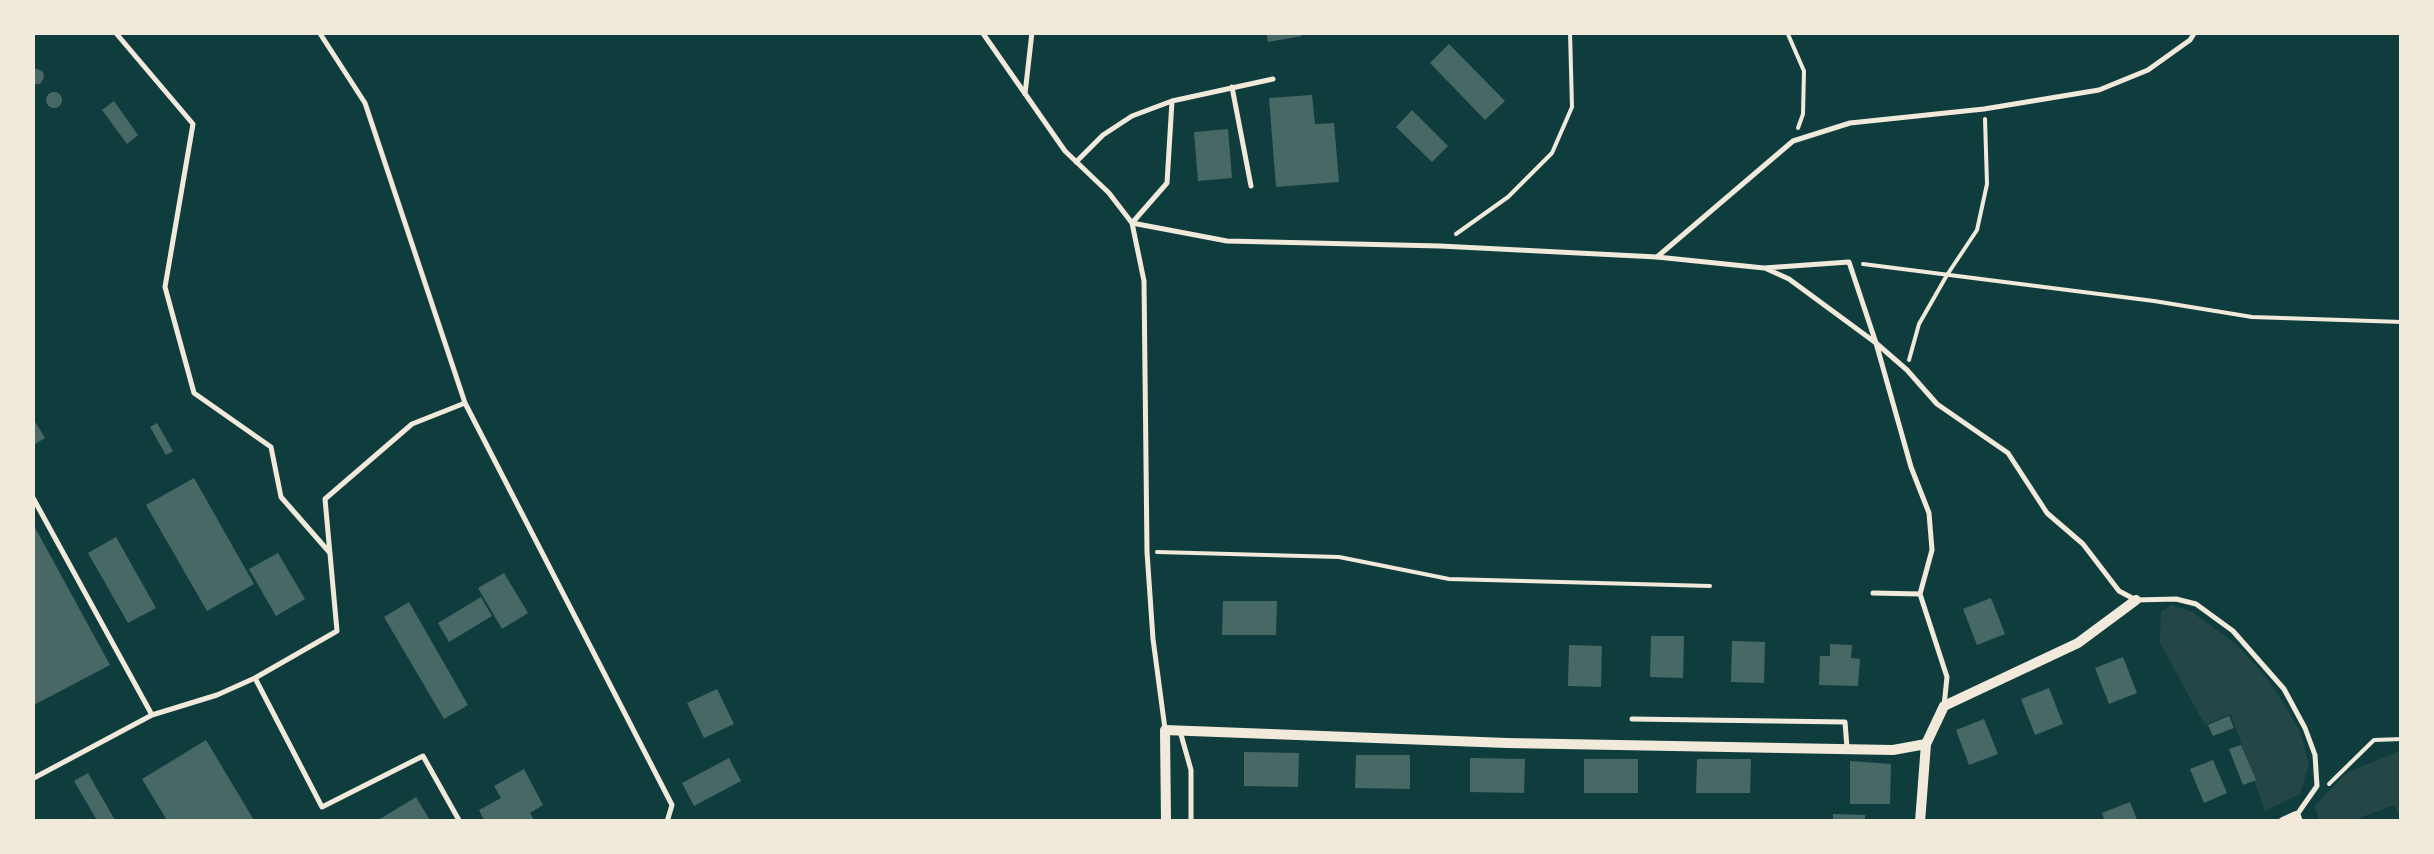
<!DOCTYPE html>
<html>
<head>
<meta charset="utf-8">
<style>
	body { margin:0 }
	#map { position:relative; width:2434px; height:854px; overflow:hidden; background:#0f3d3e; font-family:"Open Sans",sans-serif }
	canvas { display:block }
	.frame { position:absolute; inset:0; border:35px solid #f1e9da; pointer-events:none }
</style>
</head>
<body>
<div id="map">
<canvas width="2434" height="854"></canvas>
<div class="frame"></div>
</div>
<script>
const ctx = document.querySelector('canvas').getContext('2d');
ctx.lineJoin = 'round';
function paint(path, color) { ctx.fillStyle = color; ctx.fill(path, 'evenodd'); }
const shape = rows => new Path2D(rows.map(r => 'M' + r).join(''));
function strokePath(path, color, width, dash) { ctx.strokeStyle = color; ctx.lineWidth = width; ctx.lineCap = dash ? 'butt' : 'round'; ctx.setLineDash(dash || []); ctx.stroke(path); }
const green = shape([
	[2172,605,2192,612,2236,644,2266,677,2286,707,2300,732,2309,764,2300,794,2265,811,2231,714,2205,725,2160,643,2161,612],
	[2401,750,2401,818,2394,805,2351,821,2319,821,2315,806,2346,773]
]);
const building = shape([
	[1266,32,1301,32,1302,36,1268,42],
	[1449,44,1505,101,1485,120,1430,63],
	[32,69,38,69,43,72,44,78,40,84,32,84],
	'46 100a8 8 0 1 1 16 0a8 8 0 1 1-16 0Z',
	[1312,95,1315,124,1334,123,1339,182,1276,187,1269,98],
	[114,101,138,135,127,144,102,110],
	[1412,110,1448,146,1432,162,1396,127],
	[1228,129,1232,178,1198,181,1194,132],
	[32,417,45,438,32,446],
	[157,423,173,451,166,455,150,427],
	[194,478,254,584,207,611,146,505],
	[32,522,110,665,32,706],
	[116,537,156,608,128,623,88,553],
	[278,553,305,599,276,616,249,569],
	[504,573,528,613,502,629,478,588],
	[481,597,492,616,449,642,438,623],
	[1991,598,2005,634,1977,645,1963,609],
	[1223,601,1277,601,1276,635,1222,635],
	[409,602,468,705,444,719,384,617],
	[1651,636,1684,636,1683,678,1650,677],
	[1732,641,1765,642,1764,683,1731,682],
	[1830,644,1852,645,1851,658,1860,659,1858,686,1819,685,1820,656,1830,656],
	[1569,645,1602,646,1601,687,1568,686],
	[2123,657,2137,693,2109,704,2095,668],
	[2049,688,2063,724,2035,735,2021,699],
	[717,689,734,724,704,738,687,703],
	[2229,716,2234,728,2213,736,2208,725],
	[1984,719,1998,754,1969,765,1956,730],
	[206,740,255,822,168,822,142,779],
	[2241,745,2256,780,2243,785,2229,749],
	[1244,752,1299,753,1298,787,1244,786],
	[1356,755,1410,755,1410,789,1355,788],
	[729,758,741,781,694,806,682,783],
	[1470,758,1525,759,1524,793,1470,792],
	[1584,759,1638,759,1638,793,1584,793],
	[1697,759,1751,759,1750,793,1696,793],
	[2213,760,2227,793,2204,803,2190,769],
	[1850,761,1891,764,1890,804,1850,804],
	[524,769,543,805,530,813,535,822,485,822,479,810,501,798,494,786],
	[88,773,116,822,98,822,74,781],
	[416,797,431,822,375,822],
	[2130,802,2138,822,2105,822,2102,813],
	[1833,814,1865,815,1865,822,1833,822]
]);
const path = shape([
	[1787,32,1804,71,1803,114,1798,128],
	[1456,234,1508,197,1552,153,1572,107,1570,32],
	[1863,264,2154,301,2252,317,2402,322],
	[1909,360,1919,324,1947,275,1977,230,1987,184,1985,119],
	[1157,552,1339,557,1449,579,1710,586],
	[2329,784,2374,740,2402,739]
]);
const service = shape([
	[115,32,193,124,165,287,194,393,271,447,281,497,330,553],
	[319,32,365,103,465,403,672,805,667,822],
	[982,32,1065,151,1109,193,1132,223,1144,281,1147,552,1153,639,1165,729],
	[1232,87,1251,186],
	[1025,94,1032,32],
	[1076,162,1103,135,1132,116,1172,101],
	[1132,223,1227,241,1440,246,1657,257,1764,268,1849,262,1876,343,1911,467,1929,513,1932,550,1920,594,1947,677,1944,706],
	[1132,223,1167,183,1172,101,1273,79],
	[1657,257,1793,141,1850,123,1984,109,2099,90,2148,70,2190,40,2195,32],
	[1767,269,1789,279,1876,343,1907,370,1937,404,2008,453,2047,513,2083,544,2119,591,2136,600,2176,599,2196,604,2233,631,2284,689,2305,728,2315,755,2317,786,2296,816],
	[32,496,152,715],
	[1873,593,1920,594],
	[255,678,337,631,325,499,412,424,465,403],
	[1632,719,1845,722,1847,748],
	[1180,731,1191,770,1191,822],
	[32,779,152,715,217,695,255,678,322,807,423,756,460,822]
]);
const minor = shape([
	[1166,822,1165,730,1507,743,1893,750,1926,744,1944,706,2078,643,2136,600],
	[1920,822,1926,744],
	[2283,822,2296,816,2298,822]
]);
paint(green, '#244646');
paint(building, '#486865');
strokePath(path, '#f1e9da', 4);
strokePath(service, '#f1e9da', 5);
strokePath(minor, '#f1e9da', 10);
</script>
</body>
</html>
